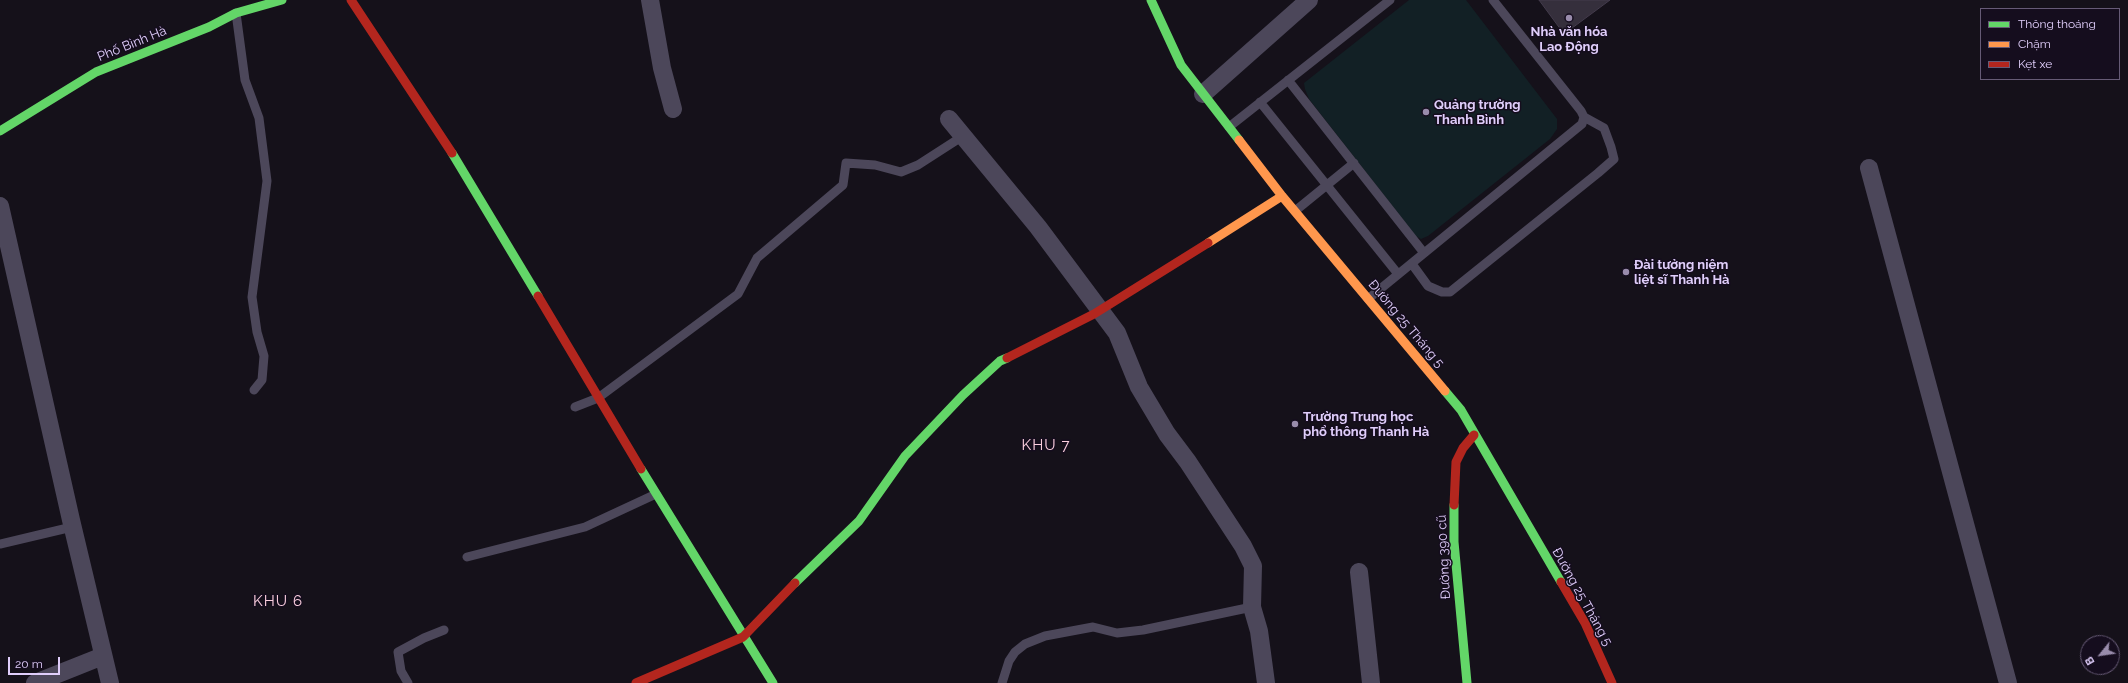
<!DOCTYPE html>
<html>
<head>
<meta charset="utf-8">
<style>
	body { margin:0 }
	#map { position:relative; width:2128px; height:683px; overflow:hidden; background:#15111a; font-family:Raleway,sans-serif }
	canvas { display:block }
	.legend { position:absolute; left:1980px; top:8px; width:140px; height:72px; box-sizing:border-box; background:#150d1e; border:1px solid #665a76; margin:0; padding:5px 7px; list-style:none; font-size:12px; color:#e0cefb }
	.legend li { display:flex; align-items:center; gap:8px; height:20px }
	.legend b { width:20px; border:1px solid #665a76 }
	.north { position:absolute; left:2080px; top:635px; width:40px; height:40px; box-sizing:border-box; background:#150d1e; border:1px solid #665a76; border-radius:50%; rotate:240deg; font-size:11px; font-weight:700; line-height:16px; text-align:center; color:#e0cefb }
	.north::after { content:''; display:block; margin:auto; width:14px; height:18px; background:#998cac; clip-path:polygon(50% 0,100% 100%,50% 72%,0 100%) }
	.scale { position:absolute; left:8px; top:657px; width:52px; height:18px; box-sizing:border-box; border:2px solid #e0cefb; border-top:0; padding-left:5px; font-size:12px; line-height:14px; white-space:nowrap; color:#e0cefb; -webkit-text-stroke:3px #150d1e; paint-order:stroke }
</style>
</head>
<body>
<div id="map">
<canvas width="2128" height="683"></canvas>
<ul class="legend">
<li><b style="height:5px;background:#63d668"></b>Thông thoáng</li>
<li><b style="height:5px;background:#ff974d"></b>Chậm</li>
<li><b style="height:5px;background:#b3261e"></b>Kẹt xe</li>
</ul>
<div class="north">B</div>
<div class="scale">20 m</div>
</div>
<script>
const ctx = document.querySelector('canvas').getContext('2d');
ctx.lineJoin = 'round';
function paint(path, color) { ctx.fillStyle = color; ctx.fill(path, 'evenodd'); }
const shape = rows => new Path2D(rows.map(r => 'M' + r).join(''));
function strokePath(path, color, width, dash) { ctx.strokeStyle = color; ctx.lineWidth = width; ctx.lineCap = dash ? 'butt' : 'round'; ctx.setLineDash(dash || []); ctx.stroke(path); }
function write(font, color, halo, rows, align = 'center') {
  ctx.font = font + ' Raleway,sans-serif'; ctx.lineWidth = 3; ctx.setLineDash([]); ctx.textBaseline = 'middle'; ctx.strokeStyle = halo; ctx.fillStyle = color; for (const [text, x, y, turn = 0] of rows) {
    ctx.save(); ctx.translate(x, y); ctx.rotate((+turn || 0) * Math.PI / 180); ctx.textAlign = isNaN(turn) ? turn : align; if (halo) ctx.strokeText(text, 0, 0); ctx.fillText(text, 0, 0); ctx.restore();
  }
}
const green = shape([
	[1409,0,1466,0,1557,119,1557,129,1550,139,1428,236,1421,239,1416,236,1309,99,1305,89,1304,83]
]);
const building = shape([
	[1539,0,1610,0,1564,34,1539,0]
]);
const lane = shape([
	[236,13,245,80,259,118,267,181,252,297,257,332,264,356,262,380,254,390],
	[1288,80,1424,253],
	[1260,102,1398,274],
	[1229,127,1390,0],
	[1295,211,1354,163],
	[1412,264,1428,286,1442,292,1450,292,1598,173,1614,159,1611,147,1604,128,1584,117],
	[1368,299,1582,124,1584,117,1581,111,1493,0],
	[575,407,598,398,738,294,757,258,843,185,846,163,875,165,901,172,918,165,963,136],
	[0,544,72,527],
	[467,557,585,527,656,494],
	[408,683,401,671,398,652,424,638,444,630],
	[1002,683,1009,661,1015,652,1025,644,1045,636,1093,627,1117,633,1143,630,1252,607]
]);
const street = shape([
	[650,0,662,68,673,109],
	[1203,94,1309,0],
	[949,119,1038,227,1117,333,1139,387,1167,434,1188,462,1243,546,1253,566,1252,607,1259,631,1266,683],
	[1869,168,2008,683],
	[0,206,71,520,110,683],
	[1359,572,1371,683],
	[35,683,103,656]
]);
const fast = shape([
	[1151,0,1181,65,1239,140],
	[0,131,96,72,209,27,236,13,282,0],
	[452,153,538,296],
	[1445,391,1461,410,1561,582],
	[641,469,773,683],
	[1454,505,1454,542,1467,683],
	[795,583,859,521,905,456,963,395,1000,361,1007,358]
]);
const slow = shape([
	[1239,140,1282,196,1445,391],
	[1208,243,1282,196]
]);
const jam = shape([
	[351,0,452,153],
	[538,296,641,469],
	[1007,358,1094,314,1208,243],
	[1454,505,1456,462,1463,448,1474,435],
	[1561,582,1585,623,1612,683],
	[636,683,743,637,795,583]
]);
const markers = [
	[1569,18,4,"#998cac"],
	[1426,112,4,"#998cac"],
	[1626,272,4,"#998cac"],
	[1295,424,4,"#998cac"]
];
const poiNames = [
	["Nhà văn hóa",1569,32,"center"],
	["Lao Động",1569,47,"center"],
	["Quảng trường",1434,105],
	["Thanh Bình",1434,120],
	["Đài tưởng niệm",1634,265],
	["liệt sĩ Thanh Hà",1634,280],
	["Trường Trung học",1303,417],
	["phổ thông Thanh Hà",1303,432]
];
const streetNames = [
	["Phố Bình Hà",132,44,-22],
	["Đường 25 Tháng 5",1406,324,50],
	["Đường 390 cũ",1444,557,-93],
	["Đường 25 Tháng 5",1582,597,61]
];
const quarterNames = [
	["KHU 7",1046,445],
	["KHU 6",278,601]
];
paint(green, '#122025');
paint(building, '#352f3c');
strokePath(building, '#443c4d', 1);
strokePath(lane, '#4c475a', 9);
strokePath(street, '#4c475a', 18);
strokePath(fast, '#63d668', 9);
strokePath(slow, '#ff974d', 9);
strokePath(jam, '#b3261e', 9);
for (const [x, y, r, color] of markers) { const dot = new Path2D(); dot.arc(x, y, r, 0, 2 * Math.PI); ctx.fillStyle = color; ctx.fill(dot); strokePath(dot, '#150d1e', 1.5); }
write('bold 13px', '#e0cefb', '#150d1e', poiNames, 'left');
write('13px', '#e0cefb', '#150d1e', streetNames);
ctx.letterSpacing = '1px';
write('15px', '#fcd0df', '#150d1e', quarterNames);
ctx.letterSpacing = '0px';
</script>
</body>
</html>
